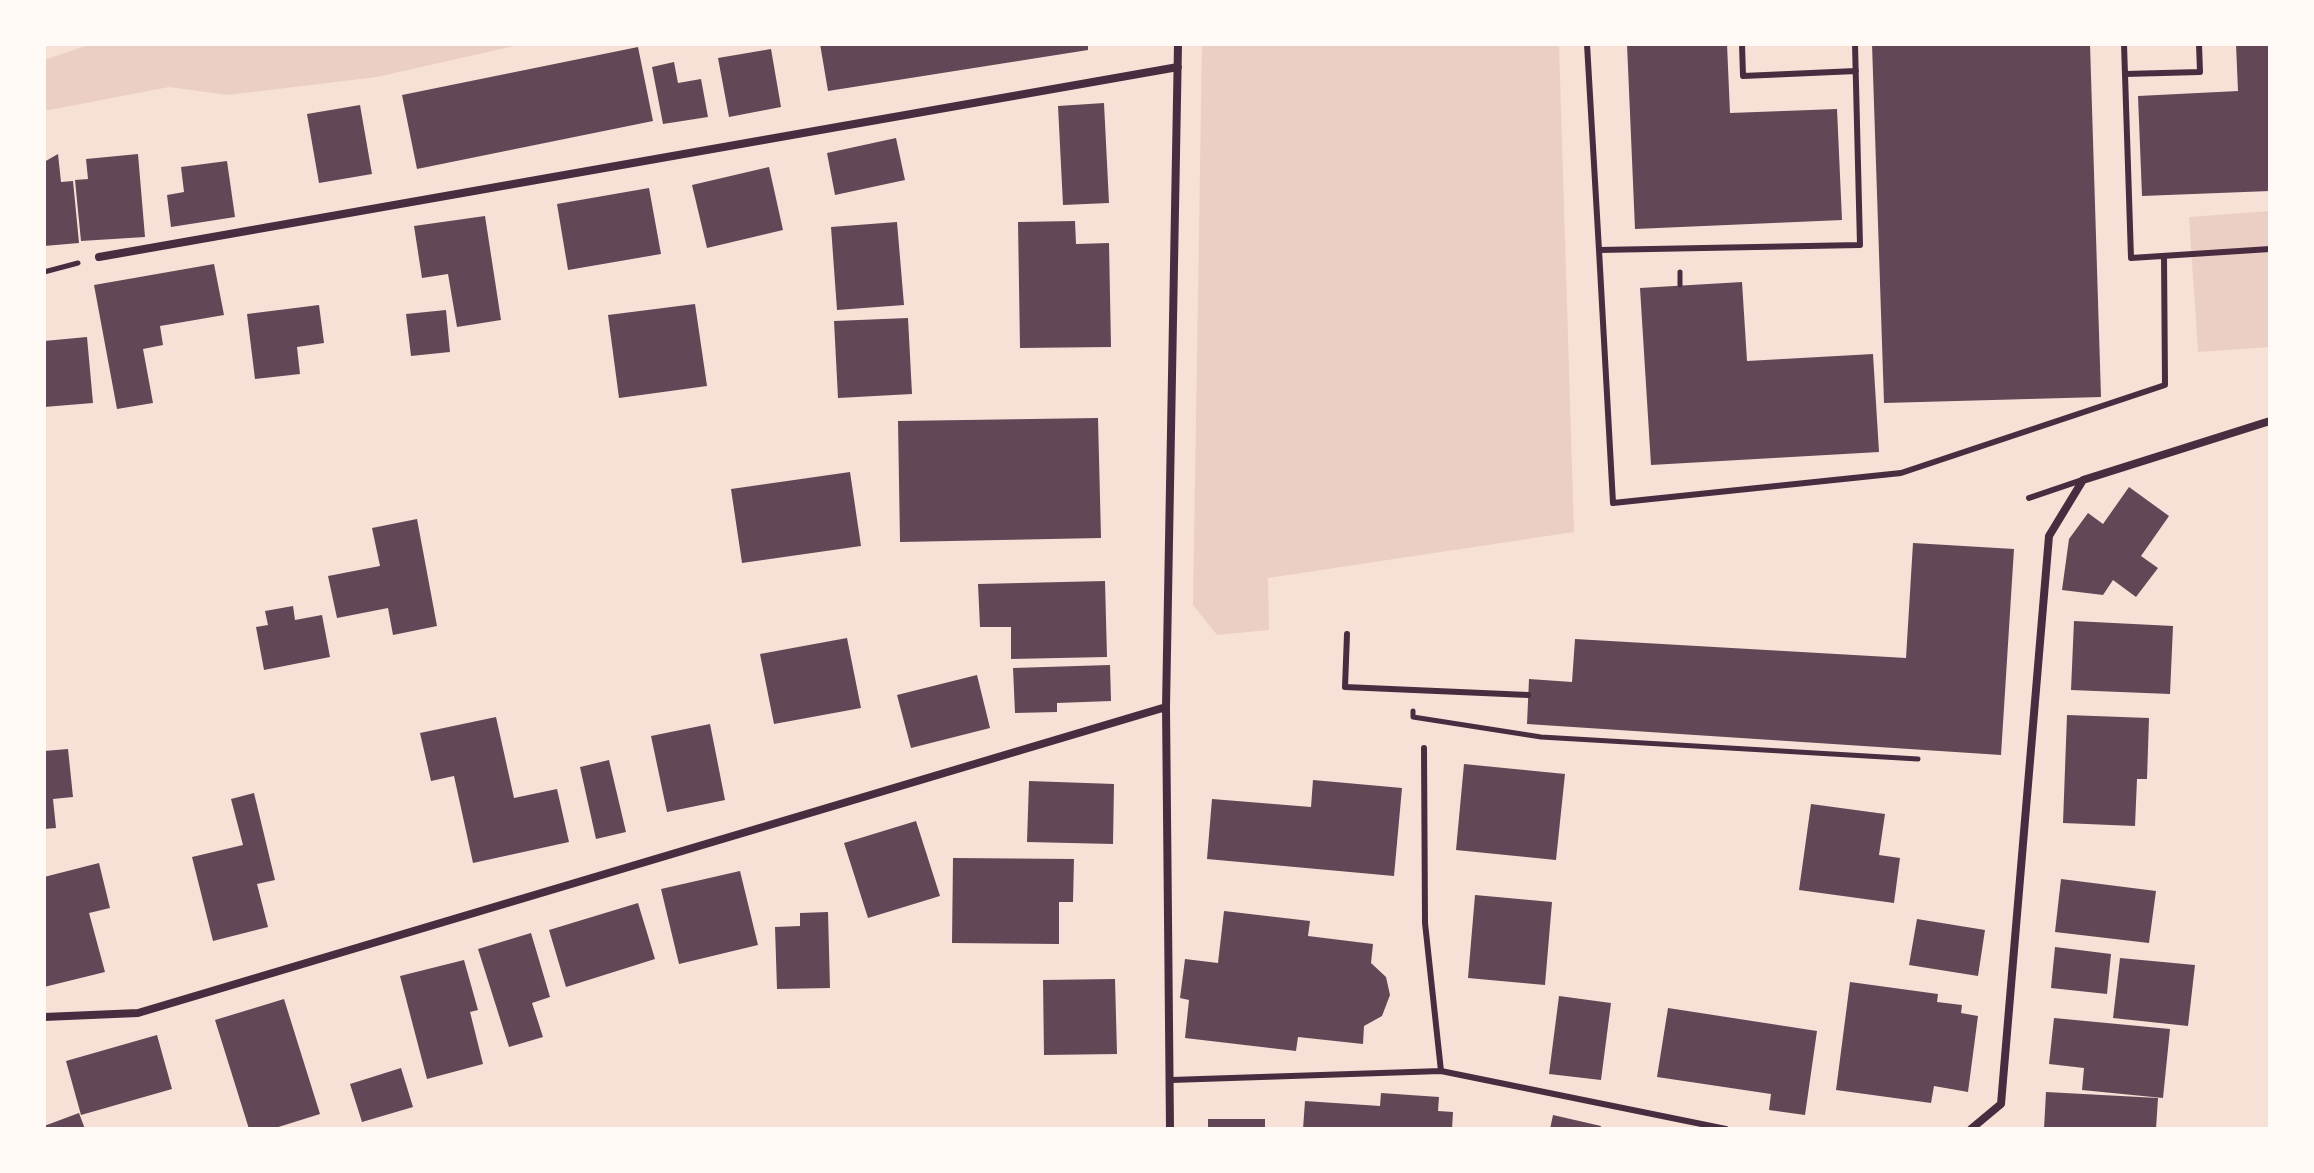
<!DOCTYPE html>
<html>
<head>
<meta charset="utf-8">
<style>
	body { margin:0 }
	#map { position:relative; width:2314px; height:1173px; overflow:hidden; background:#f7e1d7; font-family:"Open Sans",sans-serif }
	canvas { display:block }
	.frame { position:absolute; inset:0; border:46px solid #fffaf5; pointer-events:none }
</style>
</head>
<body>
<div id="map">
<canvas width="2314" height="1173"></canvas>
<div class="frame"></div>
</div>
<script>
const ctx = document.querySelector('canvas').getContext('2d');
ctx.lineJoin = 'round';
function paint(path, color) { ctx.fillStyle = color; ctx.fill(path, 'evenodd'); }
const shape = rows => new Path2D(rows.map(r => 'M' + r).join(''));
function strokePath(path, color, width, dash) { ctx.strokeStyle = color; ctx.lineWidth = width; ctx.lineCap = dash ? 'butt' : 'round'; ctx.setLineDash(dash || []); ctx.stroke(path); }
const green = shape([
	[91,44,523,44,377,77,228,95,169,87,44,111,44,60],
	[1202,44,1559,44,1574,532,1268,578,1269,630,1217,635,1193,605],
	[2270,211,2270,347,2198,352,2189,217]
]);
const building = shape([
	[820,44,1088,44,1088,50,828,91],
	[1627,44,1727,44,1730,113,1837,109,1842,220,1635,229],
	[1872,44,2090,44,2101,397,1884,403],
	[2236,44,2270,44,2270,191,2142,196,2138,96,2238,91],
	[638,47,653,121,417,169,402,95],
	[771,49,781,107,729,117,718,58],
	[674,62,678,83,701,79,708,117,663,124,652,67],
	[1104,103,1109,203,1063,205,1058,106],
	[360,105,372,174,319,183,307,114],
	[896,138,905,180,835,195,827,153],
	[58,154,61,182,73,181,79,243,44,246,44,162],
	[138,154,145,237,81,241,75,180,88,179,86,159],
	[227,161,235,217,171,227,167,195,184,192,181,167],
	[769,167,783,230,707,248,692,185],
	[649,188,661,254,568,270,557,204],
	[485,216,501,320,457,327,448,274,422,278,414,226],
	[1075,221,1076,244,1109,243,1111,347,1020,348,1018,222],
	[897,222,904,305,837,310,831,227],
	[214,264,224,315,160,326,163,345,143,349,153,403,117,409,94,285],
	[1742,282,1747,361,1873,354,1879,452,1651,465,1640,288],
	[695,304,707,386,619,398,608,315],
	[319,305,324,343,297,347,300,374,255,379,247,314],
	[446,310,450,352,411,356,406,314],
	[908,318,912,394,838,398,834,321],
	[87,337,93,403,44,407,44,341],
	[1098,418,1101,538,900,542,898,421],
	[850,472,861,546,742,563,731,489],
	[2129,487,2169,516,2141,556,2158,568,2136,597,2113,580,2103,595,2062,590,2069,539,2088,513,2103,524],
	[417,519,437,626,393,635,388,608,337,618,328,576,380,566,372,528],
	[1913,543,2014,549,2001,755,1527,724,1529,679,1572,682,1575,639,1906,658],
	[1105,581,1107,657,1011,659,1011,627,980,627,978,584],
	[293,606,295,620,322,615,330,657,264,670,256,627,268,625,265,611],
	[2074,621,2173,626,2170,694,2071,690],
	[847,638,861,708,774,724,760,654],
	[1110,665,1111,701,1057,703,1057,712,1015,713,1013,668],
	[977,675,990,728,911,748,897,695],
	[2067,715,2149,718,2147,779,2137,779,2135,826,2063,823],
	[496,717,514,798,557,789,569,842,473,863,454,776,431,781,420,733],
	[710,724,725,800,667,812,651,736],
	[68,749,73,797,53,799,56,828,44,829,44,751],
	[609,760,626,832,596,839,580,767],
	[1464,764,1565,774,1556,860,1456,850],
	[1313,780,1402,788,1394,876,1207,859,1212,799,1311,807],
	[1029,781,1114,784,1113,844,1027,842],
	[254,793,275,880,257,884,268,927,213,941,192,857,243,845,231,799],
	[1811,804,1885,814,1879,855,1900,858,1894,903,1799,890],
	[916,821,940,896,868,918,844,843],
	[953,858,1074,859,1073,902,1059,902,1059,944,952,943],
	[99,863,110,908,89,913,105,972,44,987,44,877],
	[740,871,758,945,679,964,661,889],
	[2061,879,2156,891,2149,943,2055,932],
	[1475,895,1552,902,1545,985,1468,978],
	[638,903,655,959,566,987,549,930],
	[1224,911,1310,921,1308,936,1373,944,1371,963,1386,977,1390,995,1382,1016,1364,1026,1363,1044,1298,1037,1296,1051,1185,1038,1189,1000,1180,998,1185,959,1218,963],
	[828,912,830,988,777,989,775,927,800,926,800,913],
	[1917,919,1985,930,1978,976,1909,965],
	[531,933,550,997,532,1003,543,1037,509,1047,478,949],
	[2055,947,2111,954,2107,994,2051,988],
	[2120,958,2195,965,2188,1026,2113,1018],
	[464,960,478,1010,470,1012,483,1064,427,1079,400,976],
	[1115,979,1117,1054,1044,1055,1043,980],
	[1850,982,1938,994,1937,1002,1962,1005,1961,1013,1978,1016,1968,1092,1934,1086,1931,1103,1836,1090],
	[1559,996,1611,1003,1601,1080,1549,1074],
	[284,999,320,1114,272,1129,249,1129,215,1020],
	[1668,1008,1817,1031,1805,1115,1769,1110,1771,1094,1657,1077],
	[2054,1018,2170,1029,2163,1098,2082,1090,2084,1068,2049,1064],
	[157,1035,172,1089,81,1115,66,1061],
	[401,1068,413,1107,362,1122,350,1084],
	[2046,1092,2158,1098,2156,1129,2044,1129],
	[1381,1093,1439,1097,1438,1111,1453,1112,1452,1129,1303,1129,1305,1101,1380,1106],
	[79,1113,85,1129,44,1129,44,1126],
	[1553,1115,1601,1126,1600,1129,1550,1129],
	[1208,1119,1265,1119,1265,1129,1208,1129]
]);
const path = shape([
	[44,272,78,263],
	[1680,272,1680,285],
	[1413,711,1413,717,1541,737,1918,759]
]);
const service = shape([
	[1587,44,1599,250,1860,245,1855,44],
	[1742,44,1743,76,1856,71],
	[2124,44,2131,258,2270,249],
	[2125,74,2200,72,2199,44],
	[1599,250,1613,503,1901,473,2165,385,2164,256],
	[2029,498,2082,480],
	[1347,634,1345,687,1528,695],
	[1424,748,1425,923,1441,1071,1726,1129],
	[1171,1080,1441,1071]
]);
const minor = shape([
	[99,257,1178,67],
	[44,1017,138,1013,1166,707],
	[1170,1129,1166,707,1178,44],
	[1971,1129,2001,1104,2049,536,2083,480,2270,421]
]);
paint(green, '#ebcfc5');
paint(building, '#644757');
strokePath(path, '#4a2c40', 5);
strokePath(service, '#4a2c40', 6);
strokePath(minor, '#4a2c40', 8);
</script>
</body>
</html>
